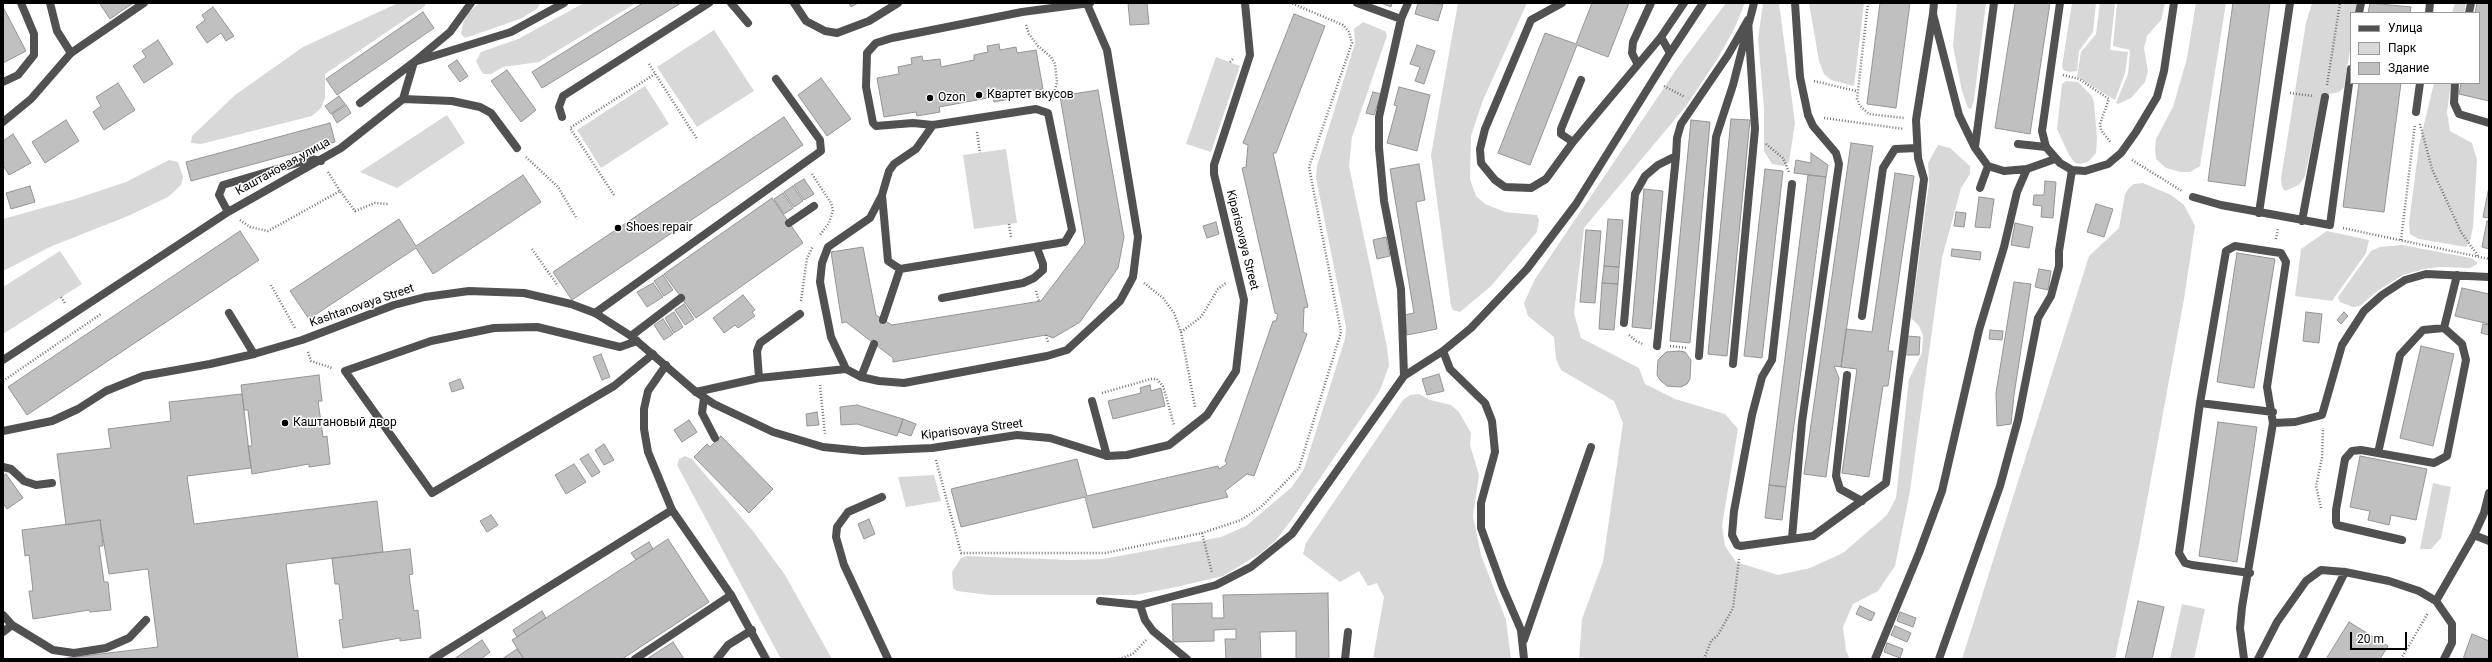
<!DOCTYPE html>
<html>
<head>
<meta charset="utf-8">
<style>
	body { margin:0 }
	#map { position:relative; width:2492px; height:662px; overflow:hidden; background:#fff; font-family:Roboto,sans-serif }
	canvas { display:block }
	.frame { position:absolute; inset:0; border:4px solid #000; pointer-events:none }
	.legend { position:absolute; left:2350px; top:12px; width:130px; height:72px; box-sizing:border-box; background:#fff; border:1px solid #999; margin:0; padding:5px 7px; list-style:none; font-size:12px; color:#000 }
	.legend li { display:flex; align-items:center; gap:8px; height:20px }
	.legend b { width:20px; border:1px solid #999 }
	.scale { position:absolute; left:2350px; top:632px; width:57px; height:18px; box-sizing:border-box; border:2px solid #000; border-top:0; padding-left:5px; font-size:12px; line-height:14px; white-space:nowrap; color:#000; -webkit-text-stroke:3px #fff; paint-order:stroke }
</style>
</head>
<body>
<div id="map">
<canvas width="2492" height="662"></canvas>
<div class="frame"></div>
<ul class="legend">
<li><b style="height:5px;background:#515151"></b>Улица</li>
<li><b style="height:11px;background:#d8d8d8"></b>Парк</li>
<li><b style="height:11px;background:#c0c0c0"></b>Здание</li>
</ul>
<div class="scale">20 m</div>
</div>
<script>
const ctx = document.querySelector('canvas').getContext('2d');
ctx.lineJoin = 'round';
function paint(path, color) { ctx.fillStyle = color; ctx.fill(path, 'evenodd'); }
const shape = rows => new Path2D(rows.map(r => 'M' + r).join(''));
function strokePath(path, color, width, dash) { ctx.strokeStyle = color; ctx.lineWidth = width; ctx.lineCap = dash ? 'butt' : 'round'; ctx.setLineDash(dash || []); ctx.stroke(path); }
function write(font, color, halo, rows, align = 'center') {
  ctx.font = font + ' Roboto,sans-serif'; ctx.lineWidth = 3; ctx.setLineDash([]); ctx.textBaseline = 'middle'; ctx.strokeStyle = halo; ctx.fillStyle = color; for (const [text, x, y, turn = 0] of rows) {
    ctx.save(); ctx.translate(x, y); ctx.rotate((+turn || 0) * Math.PI / 180); ctx.textAlign = isNaN(turn) ? turn : align; if (halo) ctx.strokeText(text, 0, 0); ctx.fillText(text, 0, 0); ctx.restore();
  }
}
const green = shape([
	[398,3,426,3,425,6,325,74,325,98,321,108,312,116,201,144,191,143,192,136,235,95,303,47],
	[479,3,540,3,537,9,520,19,465,38,461,34,463,23,468,13],
	[584,3,636,3,539,62,503,67,491,74,484,74,481,71,476,61,481,52,518,39],
	[1458,3,1527,3,1483,100,1471,136,1470,179,1476,196,1485,204,1505,212,1537,215,1539,220,1537,232,1491,286,1460,312,1453,310,1451,306,1431,155],
	[1726,3,1745,3,1734,29,1718,58,1686,106,1584,228,1574,313,1581,338,1639,368,1645,384,1675,399,1725,414,1738,429,1722,526,1725,546,1736,562,1778,575,1810,568,1843,553,1887,515,1896,498,1909,379,1922,353,1923,335,1919,326,1911,318,1929,183,1928,163,1938,145,1950,148,1970,166,1970,174,1961,188,1942,258,1910,491,1895,566,1878,591,1853,604,1843,627,1846,651,1850,659,1579,659,1582,619,1603,562,1623,423,1614,401,1561,370,1556,359,1554,337,1528,316,1524,303,1535,279,1676,70],
	[1763,3,1779,3,1795,123,1789,162,1784,166,1772,164,1764,151,1764,108,1758,39],
	[1809,3,1864,3,1854,86,1831,80,1824,74,1819,61],
	[1957,3,1986,3,1974,100,1971,109,1968,108,1962,91,1953,46],
	[2072,3,2096,3,2093,32,2079,51,2077,71,2070,72,2063,70,2062,66],
	[2100,3,2115,3,2110,50,2128,52,2125,73,2115,100,2077,77,2081,52,2096,34],
	[2117,3,2165,3,2161,20,2147,36,2144,48,2148,71,2145,82,2131,98,2118,104,2116,103,2128,74,2130,50,2113,46],
	[2196,3,2226,3,2200,166,2190,172,2181,172,2166,168,2156,159,2155,149,2156,139,2173,107,2187,58],
	[2312,3,2357,3,2356,13,2351,13,2351,44,2344,87,2339,92,2322,96,2305,176,2299,185,2285,191,2282,187,2281,178,2306,23],
	[2455,3,2466,3,2464,13,2452,13],
	[1363,22,1385,31,1387,36,1352,137,1349,166,1387,347,1389,366,1379,392,1290,522,1276,540,1261,553,1223,576,1176,587,1135,595,989,595,957,591,953,588,952,572,961,558,967,556,1070,560,1103,559,1221,537,1246,526,1292,487,1304,469,1345,339,1346,327,1316,178,1317,166,1355,43,1354,29],
	[714,30,754,91,697,127,657,67],
	[1216,57,1240,66,1211,152,1186,144],
	[2066,81,2078,82,2092,96,2094,103,2097,138,2096,153,2088,162,2080,164,2075,163,2069,155,2057,129,2062,84],
	[2434,83,2451,83,2447,112,2450,131,2472,143,2477,160,2473,227,2470,241,2466,247,2419,239,2410,234,2409,223,2419,145],
	[645,86,669,124,601,168,577,130],
	[447,115,465,143,397,188,360,172],
	[1006,149,1017,223,974,229,963,155],
	[169,160,178,162,183,177,181,185,168,197,128,216,52,246,3,271,3,219,75,199,126,182],
	[2143,183,2171,195,2184,205,2195,226,2184,299,2139,544,2115,659,1962,659,2089,256,2119,228,2125,194,2129,188,2134,184],
	[2327,231,2369,240,2366,253,2332,301,2295,296,2301,249],
	[2402,245,2471,258,2477,262,2477,264,2470,268,2440,267,2424,269,2403,275,2377,291,2360,306,2353,307,2340,302,2338,297,2371,251,2380,247],
	[60,251,82,284,3,334,3,287],
	[1419,394,1430,400,1451,405,1459,412,1471,433,1470,445,1479,475,1473,516,1481,555,1506,620,1511,659,1373,659,1384,597,1377,583,1368,586,1359,571,1340,582,1303,554,1306,543,1403,400,1410,395],
	[685,456,692,459,753,531,785,575,832,659,781,659,677,465,679,459],
	[934,475,941,501,906,507,898,477],
	[2433,483,2451,487,2441,538,2431,549,2420,549],
	[2182,604,2205,609,2194,659,2170,659]
]);
const building = shape([
	[102,3,133,3,110,19,100,4,102,3],
	[643,3,681,3,542,88,532,72,643,3],
	[849,3,858,3,851,7,849,3],
	[1128,3,1147,3,1149,24,1130,25,1128,3],
	[1381,3,1392,3,1391,7,1381,3],
	[1418,3,1443,4,1438,21,1415,14,1418,3],
	[1592,3,1629,3,1608,57,1577,45,1530,165,1498,153,1545,33,1576,44,1592,3],
	[1880,3,1910,3,1896,108,1867,104,1880,3],
	[2015,3,2050,3,2030,134,1995,128,2015,3],
	[2233,3,2270,3,2245,186,2208,181,2233,3],
	[2370,3,2411,7,2410,13,2368,13,2370,3],
	[2477,3,2489,3,2489,101,2459,94,2461,83,2479,83,2479,13,2475,13,2477,3],
	[3,7,26,51,3,63,3,7],
	[213,7,234,36,226,41,221,33,207,43,196,27,205,20,202,15,213,7],
	[423,12,434,28,337,95,326,79,423,12],
	[1294,14,1325,26,1276,153,1273,153,1308,307,1304,308,1303,332,1307,334,1254,476,1247,474,1225,491,1228,497,1093,528,1085,497,961,527,951,489,1077,459,1087,496,1218,466,1219,469,1227,464,1225,461,1273,321,1276,321,1278,314,1275,313,1242,168,1246,167,1248,145,1243,143,1294,14],
	[158,40,173,64,144,83,133,66,146,57,142,51,158,40],
	[999,44,1000,50,1016,47,1017,53,1036,50,1043,89,1015,94,1015,98,994,102,993,97,939,107,940,112,917,116,916,112,884,117,877,78,899,74,898,67,912,64,911,58,922,56,923,61,940,59,941,67,974,60,974,55,988,52,987,46,999,44],
	[1417,45,1435,51,1424,84,1415,81,1420,67,1410,64,1417,45],
	[457,60,468,76,460,82,448,66,457,60],
	[507,70,536,110,521,122,491,81,507,70],
	[821,78,851,119,827,136,798,95,821,78],
	[118,83,135,110,104,130,93,112,101,106,96,97,118,83],
	[2359,83,2401,83,2384,212,2343,207,2359,83],
	[1399,87,1430,95,1417,151,1387,143,1397,106,1394,105,1399,87],
	[1098,90,1124,237,1118,268,1080,322,1053,338,1046,335,893,362,893,358,846,322,842,323,831,252,863,247,876,315,892,325,1041,301,1085,243,1060,96,1098,90],
	[1373,92,1381,94,1374,115,1366,113,1373,92],
	[339,96,345,104,331,114,325,106,339,96],
	[346,105,351,113,337,123,332,114,346,105],
	[784,117,803,145,572,300,553,272,784,117],
	[1731,119,1750,120,1727,356,1708,354,1731,119],
	[66,120,79,141,45,163,32,142,66,120],
	[1691,120,1710,122,1690,343,1670,341,1691,120],
	[330,123,335,142,191,181,186,162,330,123],
	[13,134,31,163,9,175,3,165,3,141,13,134],
	[1851,143,1873,146,1841,367,1834,366,1839,378,1826,477,1804,474,1851,143],
	[1811,153,1828,165,1826,177,1794,173,1796,160,1811,163,1811,153],
	[1419,164,1425,200,1416,202,1437,329,1407,335,1404,315,1414,313,1390,169,1419,164],
	[1765,169,1783,171,1762,358,1744,356,1765,169],
	[1895,173,1914,176,1888,351,1893,351,1888,386,1883,386,1869,477,1842,473,1857,369,1841,367,1846,329,1872,332,1895,173],
	[523,175,541,202,433,274,416,248,309,319,290,291,399,219,416,246,523,175],
	[1808,175,1826,177,1786,487,1769,485,1808,175],
	[804,179,814,194,804,200,794,185,804,179],
	[2045,181,2056,182,2053,218,2041,217,2042,206,2033,205,2034,195,2044,195,2045,181],
	[30,186,35,202,11,209,6,193,30,186],
	[793,186,803,201,794,207,784,192,793,186],
	[2489,187,2489,218,2483,217,2489,187],
	[1644,189,1663,191,1651,329,1632,327,1644,189],
	[783,193,793,208,784,214,774,199,783,193],
	[1979,197,1994,199,1990,228,1975,227,1979,197],
	[772,198,803,243,696,318,664,274,772,198],
	[2096,204,2113,209,2104,237,2087,232,2096,204],
	[1956,212,1966,213,1964,227,1954,226,1956,212],
	[1608,219,1623,220,1619,267,1604,266,1608,219],
	[2487,221,2489,221,2489,249,2482,247,2487,221],
	[1216,222,1219,234,1207,238,1203,226,1216,222],
	[2015,223,2033,227,2029,248,2011,245,2015,223],
	[1586,230,1601,231,1595,303,1580,302,1586,230],
	[240,231,259,260,27,415,8,387,240,231],
	[1386,237,1390,256,1377,259,1373,240,1386,237],
	[1952,249,1981,252,1980,260,1951,256,1952,249],
	[2237,253,2275,259,2254,388,2217,382,2237,253],
	[1604,266,1619,267,1618,284,1602,283,1604,266],
	[2039,269,2051,271,2048,290,2035,287,2039,269],
	[663,275,673,290,664,296,654,281,663,275],
	[2014,282,2031,284,2014,395,2011,424,1997,426,1996,393,2014,282],
	[653,283,663,297,647,307,637,292,653,283],
	[1602,283,1618,284,1614,330,1599,329,1602,283],
	[2462,288,2489,294,2489,324,2455,316,2462,288],
	[743,295,755,310,752,312,755,316,738,328,735,325,724,333,713,318,743,295],
	[684,304,694,319,685,325,675,310,684,304],
	[674,312,683,327,674,333,665,318,674,312],
	[2306,312,2322,314,2319,343,2303,341,2306,312],
	[2344,312,2348,316,2341,324,2337,320,2344,312],
	[663,319,673,334,664,340,654,325,663,319],
	[2483,324,2489,325,2489,335,2481,333,2483,324],
	[1990,330,2003,331,2002,340,1989,339,1990,330],
	[1907,336,1920,337,1919,355,1905,355,1907,336],
	[2421,346,2454,354,2433,446,2400,438,2421,346],
	[1679,351,1685,352,1691,360,1690,379,1687,384,1681,387,1667,386,1660,380,1657,375,1658,360,1666,352,1679,351],
	[601,354,610,377,602,380,593,357,601,354],
	[1439,374,1444,391,1427,395,1422,379,1439,374],
	[319,375,322,401,318,401,323,437,327,436,330,464,309,467,309,464,252,474,248,446,252,446,248,410,244,410,241,385,319,375],
	[460,379,464,388,452,392,449,383,460,379],
	[1150,385,1151,391,1161,388,1165,406,1113,419,1108,401,1141,393,1140,388,1150,385],
	[242,394,251,468,187,476,194,524,377,501,383,552,286,564,298,659,59,659,158,647,148,569,109,574,100,520,66,525,57,454,111,448,108,429,171,421,169,402,242,394],
	[857,405,903,419,897,436,857,424,841,425,840,407,857,405],
	[817,412,819,425,807,426,806,414,817,412],
	[903,419,916,424,911,436,899,432,903,419],
	[689,420,697,432,682,442,674,430,689,420],
	[2218,422,2257,427,2237,562,2199,556,2218,422],
	[721,436,773,489,749,513,694,457,707,444,710,447,721,436],
	[604,444,614,460,604,465,595,450,604,444],
	[588,454,600,472,592,477,580,459,588,454],
	[2360,456,2427,469,2416,520,2391,515,2389,525,2368,520,2370,511,2350,507,2360,456],
	[574,464,586,482,566,494,555,475,574,464],
	[6,474,23,498,7,509,3,503,3,476,6,474],
	[1769,485,1786,487,1782,520,1765,518,1769,485],
	[491,515,498,525,487,532,480,521,491,515],
	[869,519,875,534,864,539,858,524,869,519],
	[100,520,103,546,99,546,104,582,108,582,111,610,90,612,89,610,33,619,29,591,33,591,29,555,25,556,22,530,100,520],
	[668,539,709,602,622,659,524,659,512,640,668,539],
	[649,542,653,549,636,560,631,553,649,542],
	[410,549,413,574,409,575,414,611,418,610,421,638,400,641,400,638,343,648,339,620,343,619,339,584,335,584,332,558,410,549],
	[1328,593,1329,659,1296,659,1296,631,1260,632,1261,659,1226,659,1225,639,1236,639,1236,629,1214,630,1214,641,1173,642,1172,604,1212,603,1212,618,1224,618,1223,595,1328,593],
	[2138,601,2164,607,2152,659,2125,659,2138,601],
	[1860,606,1875,613,1871,621,1856,614,1860,606],
	[542,611,546,618,517,637,513,630,542,611],
	[1900,612,1916,618,1913,627,1897,621,1900,612],
	[2349,622,2388,646,2380,659,2326,659,2349,622],
	[1895,626,1911,633,1907,642,1891,635,1895,626],
	[2472,634,2489,641,2489,659,2463,659,2472,634],
	[482,640,490,652,481,659,454,659,482,640],
	[673,642,684,659,647,659,673,642],
	[1887,643,1903,649,1900,658,1884,652,1887,643],
	[517,649,524,659,502,659,517,649]
]);
const path = shape([
	[1868,3,1857,99,1860,106,1869,114,1904,118],
	[1026,25,1029,34,1038,46,1051,57,1055,64,1057,82,1052,101],
	[1230,62,1234,58],
	[649,64,697,139],
	[2063,75,2079,79,2109,99,2100,124,2101,130,2111,143],
	[1814,81,1856,91],
	[2327,85,2340,3],
	[1664,86,1685,97],
	[2290,93,2313,96],
	[1824,118,1904,129],
	[2420,124,2432,169,2461,232,2478,256],
	[977,132,980,153],
	[1766,144,1783,158,1789,172],
	[526,157,558,187,577,219],
	[2132,160,2182,191],
	[328,172,340,191],
	[812,174,831,203,833,210,829,223,820,235],
	[614,195,570,128,655,74],
	[240,220,250,227,268,231,340,191,355,211,375,203,388,204],
	[1009,224,1011,237],
	[2343,228,2489,259],
	[2276,239,2278,228],
	[2401,240,2415,124],
	[532,249,558,286],
	[1144,283,1163,298,1174,313,1181,332,1195,407],
	[271,285,295,328],
	[1036,291,1039,301],
	[61,297,65,303],
	[801,301,807,258,813,246],
	[1181,332,1201,317,1218,289,1226,283],
	[1046,335,1048,342],
	[1629,335,1636,341,1643,344],
	[1670,346,1687,348],
	[308,352,311,361,332,368],
	[3,381,101,314],
	[820,385,825,434],
	[1102,393,1151,379,1157,379,1163,386,1174,425],
	[936,460,961,553,1105,553,1202,533,1241,520,1261,507,1299,468,1341,332,1309,167,1352,43,1349,32,1343,25,1291,3],
	[2321,508,2316,486,2322,458,2323,428],
	[1202,533,1212,573],
	[1119,659,1133,654,1146,640],
	[1704,659,1711,641,1718,635,1733,608,1739,559],
	[2401,659,2428,613]
]);
const service = shape([
	[50,3,57,31,71,53],
	[731,3,748,23],
	[794,3,806,21,825,31,837,33,869,21,898,3],
	[1357,3,1401,19],
	[1562,3,1531,20,1485,129,1480,149,1481,163,1495,180,1505,187,1531,188,1546,179,1573,142],
	[1934,3,1933,14,1959,115,1975,148,1988,166,2004,171,2027,169,2055,159],
	[2359,13,2361,3],
	[2429,13,2430,3],
	[2469,13,2471,3],
	[1661,37,1670,53],
	[1637,63,1632,53,1633,42,1651,3],
	[1581,80,1561,129,1561,134,1573,142,1661,37,1684,3],
	[3,82,18,75,34,55,34,34,21,3],
	[2455,83,2454,103,2459,114,2489,123],
	[403,99,452,101,480,107,491,113,517,148],
	[360,103,414,62,450,32,471,3],
	[2416,112,2420,83],
	[562,117,559,107,563,96,709,3],
	[2018,144,2046,147],
	[1975,147,1994,3],
	[1792,184,1772,360,1762,377,1752,415,1734,511,1732,535,1737,545,1741,546,1813,536,1886,483,1924,179,1918,158,1916,120,1933,14],
	[1980,188,1988,166],
	[882,195,889,171,894,164,916,149,933,125],
	[2193,197,2221,205,2330,225,2351,69],
	[228,212,219,195,223,185,311,159,321,161],
	[2259,213,2290,3],
	[2302,221,2325,97],
	[789,223,814,206],
	[942,298,1023,283,1034,278,1043,270,1043,264,1037,248],
	[229,313,254,354],
	[595,313,821,151,820,140,776,79],
	[1862,316,1883,168,1895,149,1917,148],
	[883,320,900,269],
	[1624,323,1635,194,1645,176,1658,165,1676,156,1677,138,1681,124,1728,55,1748,20,1755,129,1733,364],
	[2444,328,2462,344,2466,360,2447,456,2434,463,2378,453,2400,355,2423,330,2444,328,2457,275],
	[631,336,681,298],
	[637,341,620,347,537,327,494,328,431,341,345,371,432,493,614,386,653,354],
	[1657,346,1676,156],
	[1443,351,1450,369,1485,403,1492,421,1495,452,1481,503,1481,528,1502,586,1521,630,1524,659],
	[1699,356,1716,137,1733,85,1754,3],
	[3,360,228,212,341,148,403,99,414,62,511,32,564,3],
	[846,369,861,377,874,344],
	[1847,375,1836,476,1840,489,1862,501],
	[1404,376,1401,289,1384,201,1379,148,1379,117,1401,19,1408,3],
	[861,377,879,381,904,383,1047,356,1067,350,1120,301,1133,277,1138,237,1107,50,1087,4],
	[759,378,757,351,760,343,800,314],
	[696,392,759,378,846,369,831,337,820,282,822,263,828,247,870,218,882,195,888,261,900,269,1065,242,1072,230,1048,113,1036,109,933,125,913,123,876,126,873,123,866,87,867,53,876,43,892,38,1022,12,1090,3],
	[704,398,702,413,715,438],
	[1092,401,1107,456],
	[2200,403,2273,412],
	[2378,453,2361,450,2352,451,2345,459,2336,510,2336,522,2337,525,2402,540],
	[3,467,11,469,24,481,36,485,52,483],
	[882,497,848,512,837,527,836,537,844,565,888,659],
	[2474,535,2489,541],
	[1792,538,1802,422,1839,164,1836,153,1813,126,1808,115,1800,77,1795,3],
	[2250,573,2192,565,2185,563,2179,553,2200,403,2226,251,2235,246,2274,252,2281,253,2286,262,2267,387,2273,423,2295,422,2322,415,2342,345,2364,311,2382,295,2405,280,2426,274,2489,277],
	[1100,601,1140,605,1216,585,1251,567,1292,534,1404,376,1443,351,1471,328,1527,269,1576,204,1670,53,1703,3],
	[2436,601,2474,535,2484,513,2489,493],
	[1140,605,1145,620,1153,631,1187,659],
	[3,615,12,625,3,632],
	[12,625,53,650,74,653,106,648,129,638,146,620],
	[1524,640,1591,447],
	[433,659,672,510],
	[635,659,731,595],
	[717,659,728,645,752,630],
	[1345,659,1348,632],
	[1875,659,1919,553,1942,491,1979,330,2004,247,2017,192,2027,169],
	[2244,659,2240,628,2242,607,2273,423],
	[2258,659,2277,622,2306,581,2321,570,2345,572,2389,581,2419,591,2436,601,2452,624,2452,643,2444,659],
	[2302,659,2345,572]
]);
const minor = shape([
	[2060,3,2042,131,2046,147,2060,163,2072,170,2085,171,2108,164,2121,153,2136,132,2157,97,2164,71,2174,3],
	[3,122,31,99,71,53,144,3],
	[666,365,648,391,644,409,644,429,648,452,672,510,731,595,766,659],
	[3,431,52,421,78,409,106,391,143,376,210,364,254,354,302,340,394,305,425,297,469,291,524,293,571,304,595,313,631,336,696,392,714,404,773,432,823,447,863,451,932,448,1017,435,1050,438,1107,456,1127,455,1169,445,1207,415,1236,371,1244,300,1214,174,1214,165,1250,55,1245,3],
	[1939,659,2000,486,2018,420,2038,318,2051,296,2059,266,2059,251,2072,170]
]);
const markers = [
	[979,95,4,"#000"],
	[930,98,4,"#000"],
	[618,228,4,"#000"],
	[285,423,4,"#000"]
];
const poiNames = [
	["Квартет вкусов",987,95],
	["Ozon",938,98],
	["Shoes repair",626,228],
	["Каштановый двор",293,423]
];
const streetNames = [
	["Каштановая улица",283,167,-29],
	["Kiparisovaya Street",1242,240,76],
	["Kashtanovaya Street",362,306,-19],
	["Kiparisovaya Street",972,430,-7]
];
paint(green, '#d8d8d8');
paint(building, '#c0c0c0');
strokePath(building, '#959595', 1);
strokePath(path, '#737373', 2.5, [1, 2]);
strokePath(service, '#515151', 8);
strokePath(minor, '#515151', 8);
for (const [x, y, r, color] of markers) { const dot = new Path2D(); dot.arc(x, y, r, 0, 2 * Math.PI); ctx.fillStyle = color; ctx.fill(dot); strokePath(dot, '#fff', 1.5); }
write('12px', '#000', '#fff', poiNames, 'left');
write('12px', '#000', '#fff', streetNames);
</script>
</body>
</html>
